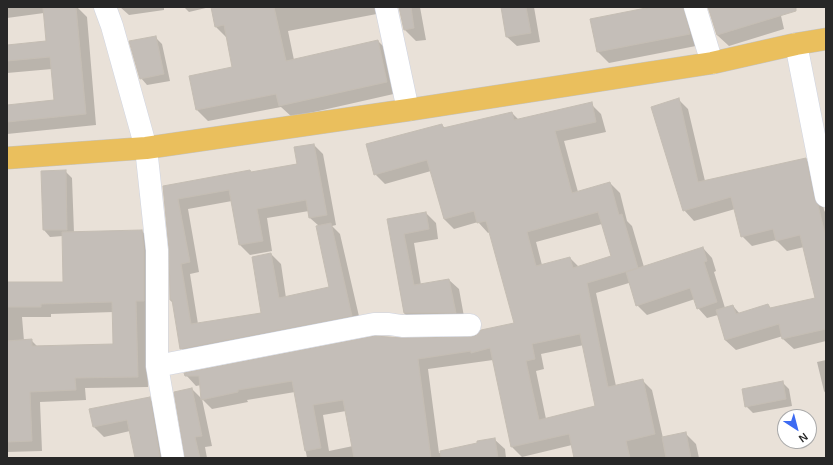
<!DOCTYPE html>
<html>
<head>
<meta charset="utf-8">
<style>
	body { margin:0 }
	#map { position:relative; width:833px; height:465px; overflow:hidden; background:#e9e1d8; font-family:Arial,sans-serif }
	canvas { display:block }
	.frame { position:absolute; inset:0; border:8px solid #272727; pointer-events:none }
	.north { position:absolute; left:777px; top:409px; width:40px; height:40px; box-sizing:border-box; background:#fff; border:1px solid #a9a9a9; border-radius:50%; rotate:144deg; font-size:11px; font-weight:700; line-height:16px; text-align:center; color:#272727 }
	.north::after { content:''; display:block; margin:auto; width:14px; height:18px; background:#3d6bf2; clip-path:polygon(50% 0,100% 100%,50% 72%,0 100%) }
</style>
</head>
<body>
<div id="map">
<canvas width="833" height="465"></canvas>
<div class="frame"></div>
<div class="north">N</div>
</div>
<script>
const ctx = document.querySelector('canvas').getContext('2d');
ctx.lineJoin = 'round';
function paint(path, color) { ctx.fillStyle = color; ctx.fill(path, 'evenodd'); }
const shape = rows => new Path2D(rows.map(r => 'M' + r).join(''));
function strokePath(path, color, width, dash) { ctx.strokeStyle = color; ctx.lineWidth = width; ctx.lineCap = dash ? 'butt' : 'round'; ctx.setLineDash(dash || []); ctx.stroke(path); }
const shadow = shape([
	[7,7,77,7,87,17,96,125,7,134,7,106,55,101,52,69,7,73,7,46,47,42,44,13,7,18],
	[120,7,164,7,164,10,129,15],
	[184,7,210,7,189,12],
	[212,7,393,7,387,12,288,31,294,60,378,41,390,53,398,93,292,117,281,107,208,121,197,110,233,68,227,38,216,27],
	[400,7,420,7,426,40,416,41,405,30],
	[502,7,534,7,540,42,517,46,507,37],
	[656,7,701,7,701,45,609,63,597,51],
	[709,7,779,7,784,29,729,46,717,35],
	[155,37,162,44,170,81,147,85,141,78],
	[678,99,688,109,705,181,805,159,816,169,824,210,826,214,826,341,794,349,783,339,783,336,736,350,725,340,718,315,707,318,698,308,695,299,647,315,637,305,629,283,596,293,616,386,642,380,652,390,663,438,686,434,696,444,699,458,575,458,572,445,522,457,512,447,493,360,428,369,439,453,478,444,494,439,505,449,506,458,307,458,295,392,247,400,248,402,212,409,202,399,201,385,196,386,186,375,402,340,470,338,515,323,490,232,488,233,478,222,454,229,444,219,431,171,385,184,375,174,442,125,445,128,512,113,519,120,591,104,601,114,606,132,564,141,578,192,610,183,620,193,627,221,632,226,644,267,703,248,712,258,716,271,714,272,725,308,733,306,740,314,768,305,771,309,816,299,804,247,787,251,776,240,752,246,742,236,735,209,694,221,684,210],
	[602,224,612,257,579,267,570,258,542,265,536,242],
	[584,345,597,407,546,419,536,371,544,369,541,354],
	[346,411,353,446,329,451,323,415],
	[314,145,323,154,336,225,332,226,340,234,361,325,191,358,181,348,173,303,170,300,170,249,164,187,250,171,252,173,298,164],
	[232,201,240,245,250,255,272,251,267,218,309,211,310,218,319,226,330,288,286,298,281,264,271,254,262,313,198,324,190,274,199,272,188,209],
	[65,171,72,178,74,233,142,231,152,242,146,311,148,387,85,388,86,400,40,402,42,451,7,452,7,283,64,283,63,236,50,237,44,230],
	[114,312,114,345,38,347,31,340,24,341,22,317,51,317,51,314],
	[426,213,436,223,438,239,414,243,421,285,449,280,459,289,465,322,414,323,404,313,388,220],
	[826,360,826,394,824,391,817,362],
	[782,382,789,389,792,406,753,413,746,406],
	[192,389,202,399,212,446,205,447,207,458,186,458],
	[149,398,159,408,168,458,136,458,130,431,104,437,94,427]
]);
const building = shape([
	[55,7,76,7,86,114,7,122,7,105,54,100,50,57,7,61,7,45,46,41,43,8,55,7],
	[211,7,274,7,286,61,378,40,387,82,279,106,276,94,196,110,189,76,232,67,224,25,215,27,211,7],
	[399,7,411,7,414,28,404,30,399,7],
	[501,7,526,7,531,33,506,37,501,7],
	[651,7,683,7,690,34,597,52,590,19,651,7],
	[708,7,796,7,796,11,717,35,708,7],
	[156,36,164,74,140,79,129,41,156,36],
	[679,98,698,182,806,158,814,198,818,205,826,238,826,329,782,339,779,324,725,340,716,310,733,305,736,314,768,304,770,308,815,298,800,235,776,241,773,229,741,237,731,197,683,211,651,107,679,98],
	[592,102,596,122,555,131,572,193,610,182,619,215,622,214,638,268,587,283,608,387,643,379,655,434,626,441,630,458,574,458,569,434,511,447,490,348,471,353,471,351,418,359,431,458,354,458,343,400,313,405,321,448,305,451,292,381,238,390,238,392,201,400,199,376,185,376,184,373,375,336,402,338,471,337,477,335,481,330,514,323,486,221,477,223,474,211,444,219,427,160,374,175,366,144,442,124,443,128,512,112,514,120,592,102],
	[598,212,611,256,573,268,570,257,536,266,527,232,598,212],
	[580,334,595,406,539,420,526,361,535,359,532,344,580,334],
	[314,144,327,215,309,218,306,200,257,209,263,241,239,245,229,190,178,199,190,262,181,264,191,324,261,313,252,257,271,253,279,298,329,287,316,226,331,223,352,316,180,349,172,300,170,300,169,249,163,186,250,170,251,172,297,164,294,147,314,144],
	[66,170,67,230,43,230,41,171,66,170],
	[426,212,429,229,404,234,414,285,449,279,456,313,404,313,387,219,426,212],
	[142,230,144,251,144,301,136,301,138,377,75,378,76,390,30,392,32,441,7,442,7,341,32,339,32,346,113,344,112,302,41,304,41,307,7,307,7,282,63,282,62,232,142,230],
	[703,247,707,261,704,262,717,302,697,309,690,288,636,306,626,272,703,247],
	[783,381,786,399,745,407,742,389,783,381],
	[192,388,202,436,195,437,200,458,185,458,174,392,192,388],
	[150,397,160,458,135,458,127,420,93,427,89,409,150,397],
	[686,432,691,458,666,458,662,437,686,432],
	[495,438,498,458,441,458,440,451,477,443,477,441,495,438]
]);
const minor = shape([
	[105,7,112,26,146,148,157,250,157,366,173,458],
	[386,7,408,110],
	[695,7,712,63],
	[796,44,826,196],
	[157,366,374,324,389,324,402,326,470,325]
]);
const major = shape([
	[7,158,146,148,408,110,712,63,796,44,826,39]
]);
paint(shadow, '#0003');
paint(building, '#c4beb8');
strokePath(building, '#c4bdb3', 1);
strokePath(minor, '#ced3e0', 23);
strokePath(major, '#c3c3c3', 23);
strokePath(minor, '#fff', 22);
strokePath(major, '#eabf5d', 22);
</script>
</body>
</html>
